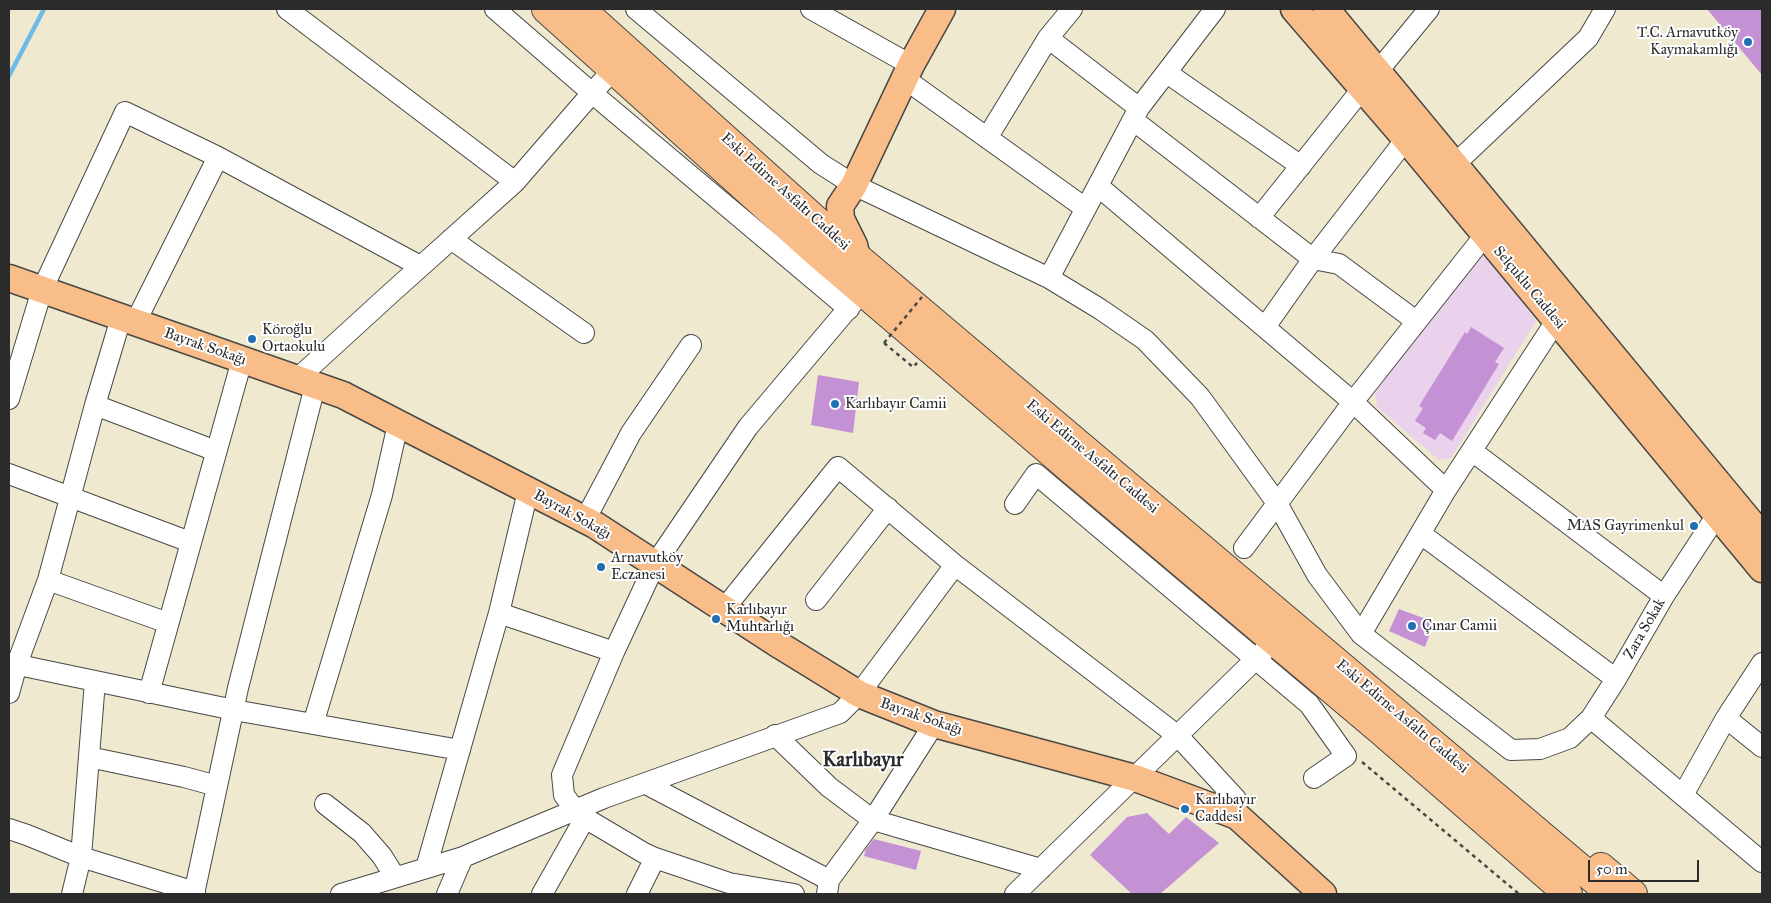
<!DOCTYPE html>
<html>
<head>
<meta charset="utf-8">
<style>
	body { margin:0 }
	#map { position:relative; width:1771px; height:903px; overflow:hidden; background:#efe9d0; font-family:"IM FELL Great Primer",serif }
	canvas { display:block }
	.frame { position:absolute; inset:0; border:10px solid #2b2b2b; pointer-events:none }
	.scale { position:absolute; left:1588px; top:860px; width:111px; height:22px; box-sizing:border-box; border:2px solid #2b2b2b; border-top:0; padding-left:6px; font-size:15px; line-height:18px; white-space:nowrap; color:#2b2b2b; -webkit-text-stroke:4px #fff; paint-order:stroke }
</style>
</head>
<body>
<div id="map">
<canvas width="1771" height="903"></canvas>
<div class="frame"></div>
<div class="scale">50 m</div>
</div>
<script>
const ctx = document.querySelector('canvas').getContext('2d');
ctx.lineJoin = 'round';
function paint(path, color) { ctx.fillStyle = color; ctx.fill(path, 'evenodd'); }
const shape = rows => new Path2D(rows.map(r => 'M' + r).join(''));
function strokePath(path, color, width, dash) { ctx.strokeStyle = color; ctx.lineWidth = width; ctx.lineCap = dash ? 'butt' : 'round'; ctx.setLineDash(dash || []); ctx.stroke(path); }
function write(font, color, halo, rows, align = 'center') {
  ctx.font = font + ' "IM FELL Great Primer",serif'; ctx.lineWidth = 4; ctx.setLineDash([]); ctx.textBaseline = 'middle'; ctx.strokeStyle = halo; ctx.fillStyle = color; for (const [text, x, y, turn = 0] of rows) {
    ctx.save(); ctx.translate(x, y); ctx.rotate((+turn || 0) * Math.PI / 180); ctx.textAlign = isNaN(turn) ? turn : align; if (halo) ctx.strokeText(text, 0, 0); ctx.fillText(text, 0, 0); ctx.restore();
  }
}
const built = shape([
	[1486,256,1530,312,1536,321,1451,458,1439,460,1377,407,1375,393,1475,257]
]);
const stream = shape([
	[9,76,44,9]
]);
const building = shape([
	[1707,9,1762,9,1762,75],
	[1471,327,1504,348,1495,362,1499,364,1452,441,1440,433,1435,440,1423,433,1426,428,1415,421,1423,408,1419,406,1465,332,1467,334],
	[818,375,859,382,853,433,811,425],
	[1399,609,1434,622,1425,647,1389,631],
	[1147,813,1169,834,1186,817,1219,843,1160,894,1132,894,1090,855,1127,817],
	[874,839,921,851,916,870,864,856,866,849]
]);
const path = shape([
	[884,343,913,367,917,363],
	[1362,762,1519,894]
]);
const minor = shape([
	[287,9,515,182],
	[495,9,592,93,849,309],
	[636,9,821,164,854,185,1049,278,1100,309,1145,340,1200,397,1277,503,1317,575,1361,634,1511,750,1540,749,1570,738,1591,718,1616,679,1664,596,1717,515],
	[811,9,911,65],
	[1048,38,1139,108],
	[1378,71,1429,9],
	[1167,73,1301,166],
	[905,79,1085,208],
	[1133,120,1313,259,1339,264,1416,321],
	[987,138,1048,38,1072,9],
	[1455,164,1588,38,1605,9],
	[1098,186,1353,402,1446,490],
	[1259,218,1362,89],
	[451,239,584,333],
	[1049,278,1139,108,1215,9],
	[135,323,218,157],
	[1265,327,1313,259,1406,139],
	[297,379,390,294,515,182,592,93,613,70],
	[9,399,42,290,125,112,218,157,420,266],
	[95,405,216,451],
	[1472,451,1664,596],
	[9,474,190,542],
	[1015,504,1036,474,1309,704,1346,756,1314,778],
	[585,520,631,433,691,345],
	[1421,534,1616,679],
	[1244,548,1353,402,1485,235],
	[48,580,168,623],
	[816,600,888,508],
	[724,609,838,467,955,565,1178,736,1236,799,1237,816],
	[499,613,614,652],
	[1361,634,1446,490,1556,321],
	[9,663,234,710,460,750],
	[9,693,17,664,48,580,95,405,121,318],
	[149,693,242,360],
	[1591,718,1762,862],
	[1726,718,1762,747],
	[313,724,382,495,398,424],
	[775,735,829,787,873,820,1041,869],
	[89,757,184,777,217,786],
	[646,784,829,880,827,894],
	[1683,795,1726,718,1762,663],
	[325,804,362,833,382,856,395,877],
	[9,829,27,835,81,857,195,892],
	[426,868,499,613,528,491],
	[829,880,873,820,934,724],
	[72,894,81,857,95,681],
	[194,894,238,688,315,386],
	[341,894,463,857,604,798,840,713,859,694,955,565],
	[447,894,463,857],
	[542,894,585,818],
	[637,894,655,858],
	[794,894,729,883,655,858,644,853,585,818,575,810,564,795,562,775,614,652,655,564,748,427,862,292],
	[1015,894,1264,651]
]);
const major = shape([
	[1294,9,1406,139,1762,569],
	[1326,9,1762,536],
	[857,257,854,245,841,219,840,206,854,185,911,65,942,9],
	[9,278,343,395,595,525,781,646,859,694,934,724,1135,778,1237,816,1323,894]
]);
const highway = shape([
	[546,9,816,252,1075,473,1381,731,1568,894],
	[581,9,857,257,1611,894],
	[1601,867,1633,894]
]);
const pathBridge = shape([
	[884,343,922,297]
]);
const markers = [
	[1748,42,5,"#1f6fb2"],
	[252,339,5,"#1f6fb2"],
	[835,404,5,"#1f6fb2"],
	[1694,526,5,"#1f6fb2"],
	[601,567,5,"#1f6fb2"],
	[716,619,5,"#1f6fb2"],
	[1412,626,5,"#1f6fb2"],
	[1185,809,5,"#1f6fb2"]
];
const poiNames = [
	["T.C. Arnavutköy",1738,33,"right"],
	["Kaymakamlığı",1738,50,"right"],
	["Köroğlu",262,330],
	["Ortaokulu",262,347],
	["Karlıbayır Camii",845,404],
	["MAS Gayrimenkul",1684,526,"right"],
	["Arnavutköy",611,558],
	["Eczanesi",611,575],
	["Karlıbayır",726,610],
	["Muhtarlığı",726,627],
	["Çınar Camii",1422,626],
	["Karlıbayır",1195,800],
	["Caddesi",1195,817]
];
const streetNames = [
	["Eski Edirne Asfaltı Caddesi",785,192,42],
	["Selçuklu Caddesi",1529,288,50],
	["Bayrak Sokağı",205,347,19],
	["Eski Edirne Asfaltı Caddesi",1092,457,40],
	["Bayrak Sokağı",572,515,29],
	["Zara Sokak",1645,629,-60],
	["Bayrak Sokağı",921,717,19],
	["Eski Edirne Asfaltı Caddesi",1402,717,40]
];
const districtNames = [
	["Karlıbayır",863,761]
];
paint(built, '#ead1ec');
strokePath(stream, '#6ebae7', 4.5);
paint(building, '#c491d4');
strokePath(minor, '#484844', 22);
strokePath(major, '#484844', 29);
strokePath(highway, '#484844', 30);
strokePath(path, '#484844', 2.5, [4, 4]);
strokePath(minor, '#fff', 20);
strokePath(major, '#f9bd89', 26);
strokePath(highway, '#f9bd89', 28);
strokePath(pathBridge, '#484844', 2.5, [4, 4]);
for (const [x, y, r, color] of markers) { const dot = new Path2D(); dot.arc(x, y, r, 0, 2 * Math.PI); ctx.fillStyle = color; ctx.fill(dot); strokePath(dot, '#fff', 2); }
write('15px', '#2b2b2b', '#fff', poiNames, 'left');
write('15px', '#2b2b2b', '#fff', streetNames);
write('bold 20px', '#2b2b2b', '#fff', districtNames);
</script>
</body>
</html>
